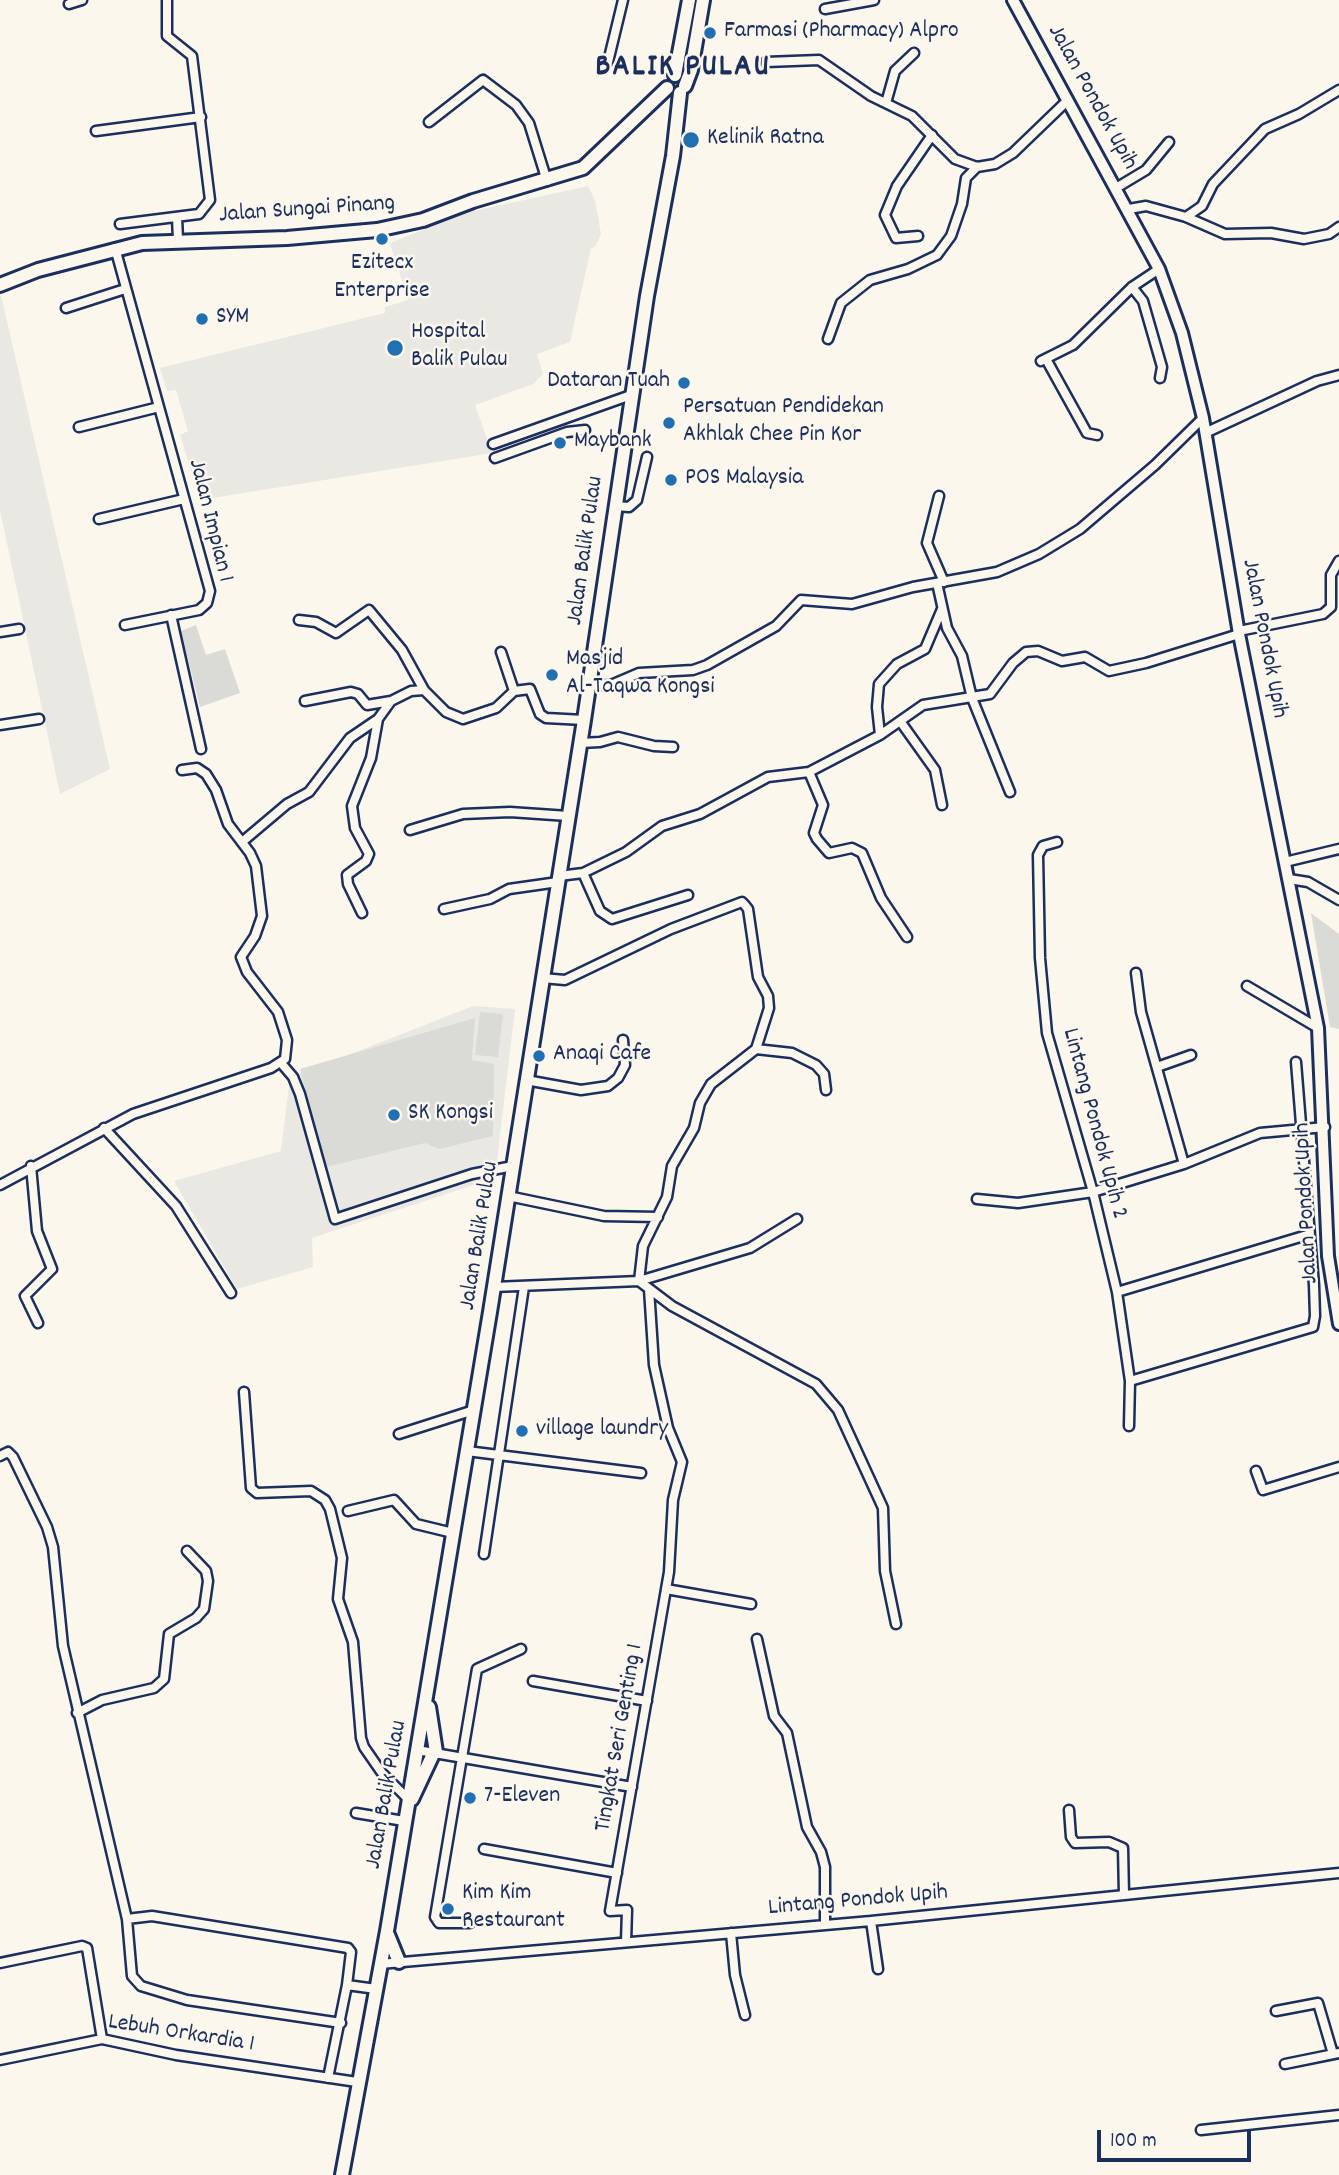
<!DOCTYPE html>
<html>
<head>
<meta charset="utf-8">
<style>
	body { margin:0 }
	#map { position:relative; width:1339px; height:2175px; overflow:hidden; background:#fbf7ec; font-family:Dekko,sans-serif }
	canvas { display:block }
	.scale { position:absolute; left:1097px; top:2130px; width:154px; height:32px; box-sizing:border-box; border:4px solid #1b2f5e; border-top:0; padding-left:9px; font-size:21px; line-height:24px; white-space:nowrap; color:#1b2f5e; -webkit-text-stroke:5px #fbf7ec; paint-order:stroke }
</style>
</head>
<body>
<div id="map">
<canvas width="1339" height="2175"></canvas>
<div class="scale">100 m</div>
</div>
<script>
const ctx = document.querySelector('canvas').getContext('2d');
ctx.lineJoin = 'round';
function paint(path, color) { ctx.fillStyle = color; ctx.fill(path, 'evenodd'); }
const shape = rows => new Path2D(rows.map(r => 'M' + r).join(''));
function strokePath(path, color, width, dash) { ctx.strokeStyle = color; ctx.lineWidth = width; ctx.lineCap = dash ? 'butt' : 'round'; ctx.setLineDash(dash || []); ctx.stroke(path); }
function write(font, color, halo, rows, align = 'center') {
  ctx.font = font + ' Dekko,sans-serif'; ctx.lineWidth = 5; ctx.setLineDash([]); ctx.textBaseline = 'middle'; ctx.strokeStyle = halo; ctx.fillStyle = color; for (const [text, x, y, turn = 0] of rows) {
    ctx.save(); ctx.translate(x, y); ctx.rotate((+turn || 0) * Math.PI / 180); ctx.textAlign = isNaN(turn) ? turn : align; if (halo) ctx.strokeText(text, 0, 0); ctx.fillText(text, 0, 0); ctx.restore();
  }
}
const built = shape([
	[588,186,595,200,601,234,595,247,591,248,570,342,537,354,543,374,533,384,475,405,492,453,200,500,180,435,188,431,176,390,167,391,160,368,385,313,385,307,408,300,390,243,469,212],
	[0,291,110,769,60,794,0,510],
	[473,1006,515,1009,495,1178,312,1238,313,1267,237,1289,174,1181,281,1151,290,1078]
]);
const green = shape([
	[196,625,206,655,225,649,240,693,200,707,181,631],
	[1311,913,1339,934,1339,1029,1330,1027],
	[480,1012,503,1014,498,1057,475,1055],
	[475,1018,472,1060,494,1064,493,1136,439,1149,425,1143,326,1167,300,1069]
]);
const street = shape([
	[69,4,82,0],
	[825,9,874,0],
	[608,62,623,0],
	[766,62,819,60,871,96,912,116,955,159,977,167,995,164,1013,153,1068,100],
	[886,103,895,71,914,53],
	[429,122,483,80,516,105,529,123,547,181],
	[96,131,201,117],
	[1116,188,1146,170,1169,142],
	[1129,209,1146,206,1186,217,1225,234,1271,233,1304,239,1329,234,1339,227],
	[177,217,178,240],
	[1186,217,1202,206,1213,184,1265,129,1299,114,1339,90],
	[120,224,199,214,210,200,192,56,167,36,167,0],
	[918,236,896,238,885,215,897,186,932,135],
	[115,248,210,591,207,603,199,610,125,625],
	[1132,287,1143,301,1162,367,1160,378],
	[66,308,125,289],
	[828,339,841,303,870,280,908,269,937,255,951,236,962,204,966,178,977,167],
	[1046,359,1087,433,1097,435],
	[1041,361,1073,345,1132,287,1159,269],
	[79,427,159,407],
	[1205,433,1317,381,1339,375],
	[493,444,631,395],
	[495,458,567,432,585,430],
	[939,496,927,543,944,582],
	[614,506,629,507,637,500,647,457],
	[99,519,184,499],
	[937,583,947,628,962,656,972,698,1010,792],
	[171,615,201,749],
	[299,620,316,622,336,633,369,610,402,650,424,690],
	[1239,631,1323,614,1331,607,1331,575,1339,561],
	[0,632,19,629],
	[501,652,514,691],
	[589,686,611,685,639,673,693,670,707,665,776,626,801,600,852,604,913,587,997,572,1039,554,1080,529,1155,465,1203,418],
	[305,701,351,692,358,694,367,705,391,701],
	[900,721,935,770,942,805],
	[0,725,39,719],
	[880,735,877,707,879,684,897,664,925,649,942,609],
	[580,743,600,742,618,737,654,746,673,747],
	[809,772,823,805,814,833,817,839,829,853,852,848,862,853,881,898,907,937],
	[410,830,463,814,510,812,568,816],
	[242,842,287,804,309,792,350,738,378,719,391,701,411,691,424,690,446,712,463,719,496,708,514,691,530,689,540,714,546,718,584,720],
	[1057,842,1043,846,1038,855,1040,958,1047,1033,1093,1192,1117,1292,1130,1381,1129,1426],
	[1285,862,1339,849],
	[583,873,600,911,612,919,688,895],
	[559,876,583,873,626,852,662,826,700,814,768,777,809,772,880,735,923,705,990,694,1013,663,1026,652,1038,651,1062,661,1085,657,1109,671,1146,663,1239,634],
	[1289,879,1308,882,1339,900],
	[444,909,490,899,509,889,558,882],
	[362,913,348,884,347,875,366,861,369,854,355,828,352,806,371,758,378,719],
	[1136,973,1141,1012,1184,1164],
	[542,978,565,980,671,929,742,902,744,904,748,909,758,977,768,996,769,1008,756,1049,711,1084,700,1103,694,1128,672,1166,667,1197,643,1246,639,1281,750,1248,797,1219],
	[1247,986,1318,1028],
	[756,1049,792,1053,816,1065,824,1074,826,1090],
	[281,1063,293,1077,300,1094,335,1219,472,1174,513,1166],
	[1157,1067,1191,1055],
	[526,1080,581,1090,608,1086,618,1078,625,1065,623,1040],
	[104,1128,176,1206,231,1293],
	[31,1166,37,1231,52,1269,25,1296,38,1323],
	[0,1185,133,1114,271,1068,285,1059,287,1040,278,1012,247,972,241,957,255,936,262,916,256,866,250,853,228,824,216,790,206,774,197,768,182,770],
	[508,1196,604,1216,658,1217],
	[977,1199,1018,1203,1093,1192,1184,1164,1260,1133,1325,1127],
	[494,1287,639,1281,672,1306,816,1384,838,1410,883,1508,885,1571,896,1624],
	[1117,1292,1307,1235],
	[1130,1381,1313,1327,1315,1316,1314,1285,1296,1062],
	[244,1392,251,1488,257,1493,311,1491,325,1500,330,1509,342,1558,338,1599,353,1642,361,1738,364,1747,382,1773,408,1799],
	[399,1434,474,1410],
	[467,1451,641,1473],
	[0,1456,8,1452,13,1457,47,1527,53,1547,63,1646,127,1919,132,1976,141,1986,187,2000,341,2023],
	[1256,1471,1263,1490,1339,1467],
	[348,1511,394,1500,416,1524,453,1533],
	[484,1554,524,1287],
	[666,1589,751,1604],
	[757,1639,774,1716,787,1733,807,1827,821,1852,825,1867,825,1925],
	[533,1681,647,1701],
	[77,1713,102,1700,154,1688,164,1679,169,1634,196,1618,204,1609,208,1581,206,1571,187,1551],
	[417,1750,632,1787],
	[1069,1810,1071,1837,1075,1843,1109,1842,1123,1848,1124,1895],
	[356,1813,404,1821],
	[484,1849,617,1873],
	[127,1919,152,1916,348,1948,351,1952,347,1985,328,2078],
	[871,1921,878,1969],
	[470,1923,439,1923,435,1917,477,1669,521,1649],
	[731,1933,735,1975,745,2015],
	[626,1942,627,1910,610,1911,669,1572,673,1500,682,1462,668,1428,654,1365,649,1289],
	[0,1963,82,1946,87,1948,102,2039],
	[380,1964,871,1921,1339,1873],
	[347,1985,376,1989],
	[1276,2011,1318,2003,1333,2054],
	[0,2060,102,2039,176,2055,357,2082],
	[1285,2064,1339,2053],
	[1201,2130,1339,2115]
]);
const secondary = shape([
	[1013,0,1159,269,1182,333,1203,418,1239,634,1318,1028,1328,1256,1339,1324]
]);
const primary = shape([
	[675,75,689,0],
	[685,86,691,70,703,0],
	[0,285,38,270,142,243,287,238,377,230,423,220,473,201,583,168,667,88],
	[429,1707,436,1752],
	[412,1799,434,1752],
	[388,1935,399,1962],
	[342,2175,387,1931,490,1312,584,720,647,296,673,156,680,93]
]);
const markers = [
	[710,33,7,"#1f6fb2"],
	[691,140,9,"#1f6fb2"],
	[382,239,7,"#1f6fb2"],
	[202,319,7,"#1f6fb2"],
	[395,348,9,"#1f6fb2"],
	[684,383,7,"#1f6fb2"],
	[669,423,7,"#1f6fb2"],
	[560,443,7,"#1f6fb2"],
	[671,480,7,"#1f6fb2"],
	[552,675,7,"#1f6fb2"],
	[539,1056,7,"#1f6fb2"],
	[394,1115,7,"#1f6fb2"],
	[522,1431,7,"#1f6fb2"],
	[470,1798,7,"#1f6fb2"],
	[448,1909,7,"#1f6fb2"]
];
const poiNames = [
	["Farmasi (Pharmacy) Alpro",724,33],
	["Kelinik Ratna",707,140],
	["Ezitecx",382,265,"center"],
	["Enterprise",382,293,"center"],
	["SYM",216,319],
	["Hospital",411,334],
	["Balik Pulau",411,362],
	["Dataran Tuah",670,383,"right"],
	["Persatuan Pendidekan",683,409],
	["Akhlak Chee Pin Kor",683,437],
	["Maybank",574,443],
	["POS Malaysia",685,480],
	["Masjid",566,661],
	["Al-Taqwa Kongsi",566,689],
	["Anaqi Cafe",553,1056],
	["SK Kongsi",408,1115],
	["village laundry",536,1431],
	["7-Eleven",484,1798],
	["Kim Kim",462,1895],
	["Restaurant",462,1923]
];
const streetNames = [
	["Jalan Pondok Upih",1091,98,61],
	["Jalan Sungai Pinang",307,211,-4],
	["Jalan Impian 1",209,521,76],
	["Jalan Balik Pulau",587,551,-82],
	["Jalan Pondok Upih",1263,639,79],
	["Lintang Pondok Upih 2",1093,1124,75],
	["Jalan Pondok Upih",1308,1203,-93],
	["Jalan Balik Pulau",481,1236,-81],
	["Tingkat Seri Genting 1",621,1738,-80],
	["Jalan Balik Pulau",388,1795,-80],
	["Lintang Pondok Upih",858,1902,-5],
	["Lebuh Orkardia 1",181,2035,9]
];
const districtNames = [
	["BALIK PULAU",683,70]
];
paint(built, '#eae8e2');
paint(green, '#dadad7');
strokePath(street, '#1b2f5e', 13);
strokePath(secondary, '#1b2f5e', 16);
strokePath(primary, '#1b2f5e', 18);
strokePath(street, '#fbf7ec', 8);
strokePath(secondary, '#fbf7ec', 10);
strokePath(primary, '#fbf7ec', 12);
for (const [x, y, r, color] of markers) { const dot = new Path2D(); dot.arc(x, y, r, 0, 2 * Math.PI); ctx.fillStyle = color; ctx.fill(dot); strokePath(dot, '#fbf7ec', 2.5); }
write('24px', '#1b2f5e', '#fbf7ec', poiNames, 'left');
write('24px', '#1b2f5e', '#fbf7ec', streetNames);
ctx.letterSpacing = '2px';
write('bold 32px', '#1b2f5e', '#fbf7ec', districtNames);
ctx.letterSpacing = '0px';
</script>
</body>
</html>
